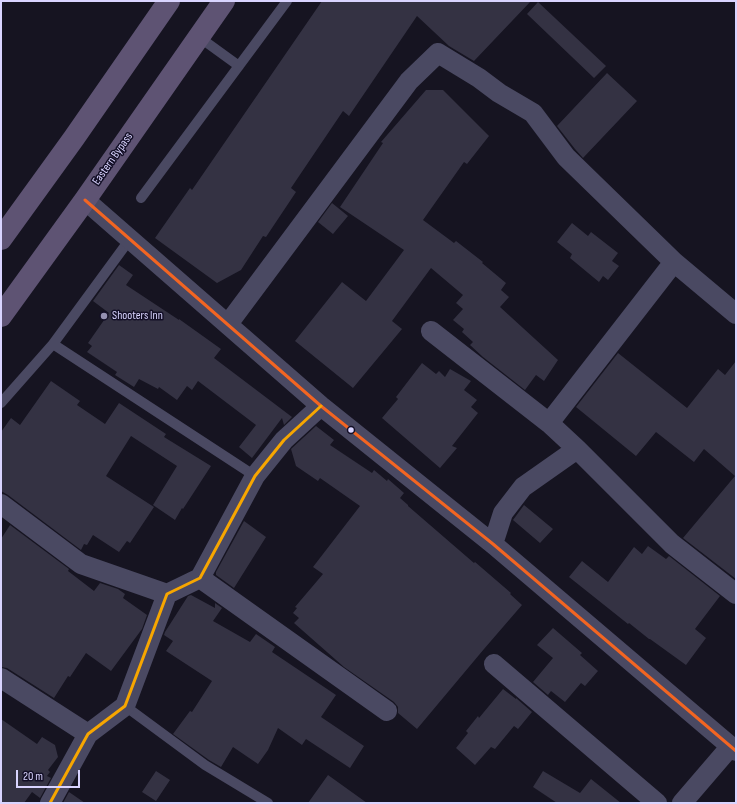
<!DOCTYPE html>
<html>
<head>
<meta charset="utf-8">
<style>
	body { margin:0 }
	#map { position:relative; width:737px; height:804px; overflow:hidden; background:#161421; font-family:"Sofia Sans Condensed",sans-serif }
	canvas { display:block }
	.frame { position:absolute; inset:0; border:2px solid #d9d4ff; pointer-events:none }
	.scale { position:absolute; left:16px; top:770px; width:64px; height:18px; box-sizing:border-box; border:2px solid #d9d4ff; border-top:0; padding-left:5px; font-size:12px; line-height:14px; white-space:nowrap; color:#d9d4ff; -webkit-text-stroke:3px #130f26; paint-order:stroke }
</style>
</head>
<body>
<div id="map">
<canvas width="737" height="804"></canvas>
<div class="frame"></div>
<div class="scale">20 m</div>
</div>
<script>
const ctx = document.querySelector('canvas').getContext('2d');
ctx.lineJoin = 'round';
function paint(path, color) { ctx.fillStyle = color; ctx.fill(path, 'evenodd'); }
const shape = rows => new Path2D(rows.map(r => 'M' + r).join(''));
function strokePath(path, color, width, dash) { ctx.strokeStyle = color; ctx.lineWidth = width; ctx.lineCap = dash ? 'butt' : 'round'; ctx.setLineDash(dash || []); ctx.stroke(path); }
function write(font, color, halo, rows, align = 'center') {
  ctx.font = font + ' "Sofia Sans Condensed",sans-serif'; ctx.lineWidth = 3; ctx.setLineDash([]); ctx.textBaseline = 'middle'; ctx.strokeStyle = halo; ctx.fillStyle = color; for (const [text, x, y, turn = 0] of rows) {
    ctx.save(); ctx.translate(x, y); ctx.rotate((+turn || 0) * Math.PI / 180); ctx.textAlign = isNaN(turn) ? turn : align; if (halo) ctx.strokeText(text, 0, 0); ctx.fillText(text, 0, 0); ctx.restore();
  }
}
const building = shape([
	[322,1,531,1,474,61,449,46,417,16,349,116,343,111,291,188,296,192,266,237,263,236,241,270,217,283,155,238,190,188,192,190],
	[538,2,606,66,594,78,527,14],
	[607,73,637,101,583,158,575,149,557,126],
	[426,90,443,90,489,136,467,164,464,162,423,220,454,243,456,241,483,262,482,263,506,283,501,290,509,297,500,307,558,360,544,381,536,375,525,390,483,357,470,345,473,342,462,332,464,329,453,320,463,309,456,303,463,295,431,268,392,321,402,329,353,388,295,341,342,282,366,301,404,250,340,207,383,143,381,142],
	[332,203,348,216,333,234,318,222],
	[572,223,588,236,591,232,618,253,612,261,619,266,608,280,603,276,599,282,570,258,572,254,557,242],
	[119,265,133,275,126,285,179,320,179,319,221,349,214,358,292,417,284,425,282,418,252,458,239,447,256,425,198,381,192,390,187,386,177,400,159,387,158,389,139,379,134,387,115,375,117,372,87,352,92,346,88,343,109,313,93,301],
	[618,353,687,408,718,369,725,375,736,361,736,579,683,538,735,476,704,449,694,462,656,432,636,456,576,407],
	[422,363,436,374,439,371,445,377,450,369,471,381,464,390,477,400,471,407,478,413,452,446,457,448,440,468,382,418,398,399,396,397],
	[51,381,80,401,77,405,105,424,119,403,166,434,164,437,211,466,183,509,182,508,175,520,153,505,177,466,131,436,106,476,154,507,130,543,127,541,119,552,93,535,87,545,84,544,81,550,8,495,1,491,1,432,11,418,20,425],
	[316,426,334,440,330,445,372,473,374,470,387,481,388,479,404,493,400,498,408,505,408,506,474,563,475,562,511,593,510,594,522,605,484,649,417,729,398,713,398,707,394,702,344,667,294,623,299,618,293,613,297,608,295,607,323,574,313,567,360,506,320,478,318,481,296,466,291,449],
	[524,505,553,529,540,543,513,520],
	[244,521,266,537,234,588,216,575,216,572],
	[10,525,69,569,68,571,94,591,100,583,118,589,125,594,123,598,147,615,142,629,111,671,86,653,70,677,68,676,54,698,7,668,1,667,1,539],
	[648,546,666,559,669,556,720,596,695,629,706,638,686,665,650,639,649,639,629,623,628,624,569,577,582,561,608,582,634,547,642,554],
	[191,595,215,608,215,603,222,608,213,621,250,642,256,634,275,647,272,652,336,695,321,717,364,746,350,768,306,739,302,745,278,728,268,750,258,764,233,747,221,767,209,760,173,734,190,711,192,712,212,681,166,651,173,641,164,635,165,632,188,596],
	[553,628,582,653,580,655,598,671,585,686,581,683,565,702,551,691,548,695,533,682,553,658,537,645],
	[503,689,516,699,516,698,532,712,518,729,514,726,495,749,491,747,475,765,456,748,468,733,466,731,478,716,479,718],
	[1,719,37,744,42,737,55,745,58,757,48,770,50,772,47,776,51,778,40,798,32,792,24,803,1,803],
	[156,771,170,780,156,801,142,792],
	[543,771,580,793,591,779,621,803,557,803,533,787],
	[328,775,367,803,308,803],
	[69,792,85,803,63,803]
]);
const service = shape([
	[199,37,239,66],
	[141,198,287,1],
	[53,344,130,239],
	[1,403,53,344,255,476],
	[125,706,205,765,268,803]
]);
const minor = shape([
	[85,200,321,406,493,544,736,751],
	[228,324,409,81,438,53,479,78,499,93,533,113,566,157,674,262,736,314],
	[431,331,549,423,674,262],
	[549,423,577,449,672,544,736,594],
	[1,504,81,564,167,594],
	[493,544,503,513,523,487,577,449],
	[200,578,387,711],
	[494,664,657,803],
	[1,678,88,734],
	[50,803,88,734,125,706,167,594,200,578,255,476,284,440,321,406],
	[682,803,731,746]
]);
const primary = shape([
	[1,239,74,138,169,1],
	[1,316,85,200,224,1]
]);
const bus1 = shape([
	[85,200,321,406,493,544,736,751]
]);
const bus2 = shape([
	[50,803,88,734,125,706,167,594,200,578,255,476,284,440,321,406]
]);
const markers = [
	[104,316,4,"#9591b1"],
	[351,430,3.5,"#d9d4ff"]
];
const streetNames = [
	["Eastern Bypass",113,159,-55]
];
const poiNames = [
	["Shooters Inn",112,316]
];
paint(building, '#343243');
strokePath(service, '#4a4962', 10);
strokePath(minor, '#4a4962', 20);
strokePath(primary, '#5e5373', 22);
strokePath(bus1, '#f26522', 3);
strokePath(bus2, '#f7a600', 3);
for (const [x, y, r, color] of markers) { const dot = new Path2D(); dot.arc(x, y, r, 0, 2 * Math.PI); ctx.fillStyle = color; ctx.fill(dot); strokePath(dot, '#130f26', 1.5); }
write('12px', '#d9d4ff', '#130f26', streetNames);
write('12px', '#d9d4ff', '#130f26', poiNames, 'left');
</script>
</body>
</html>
